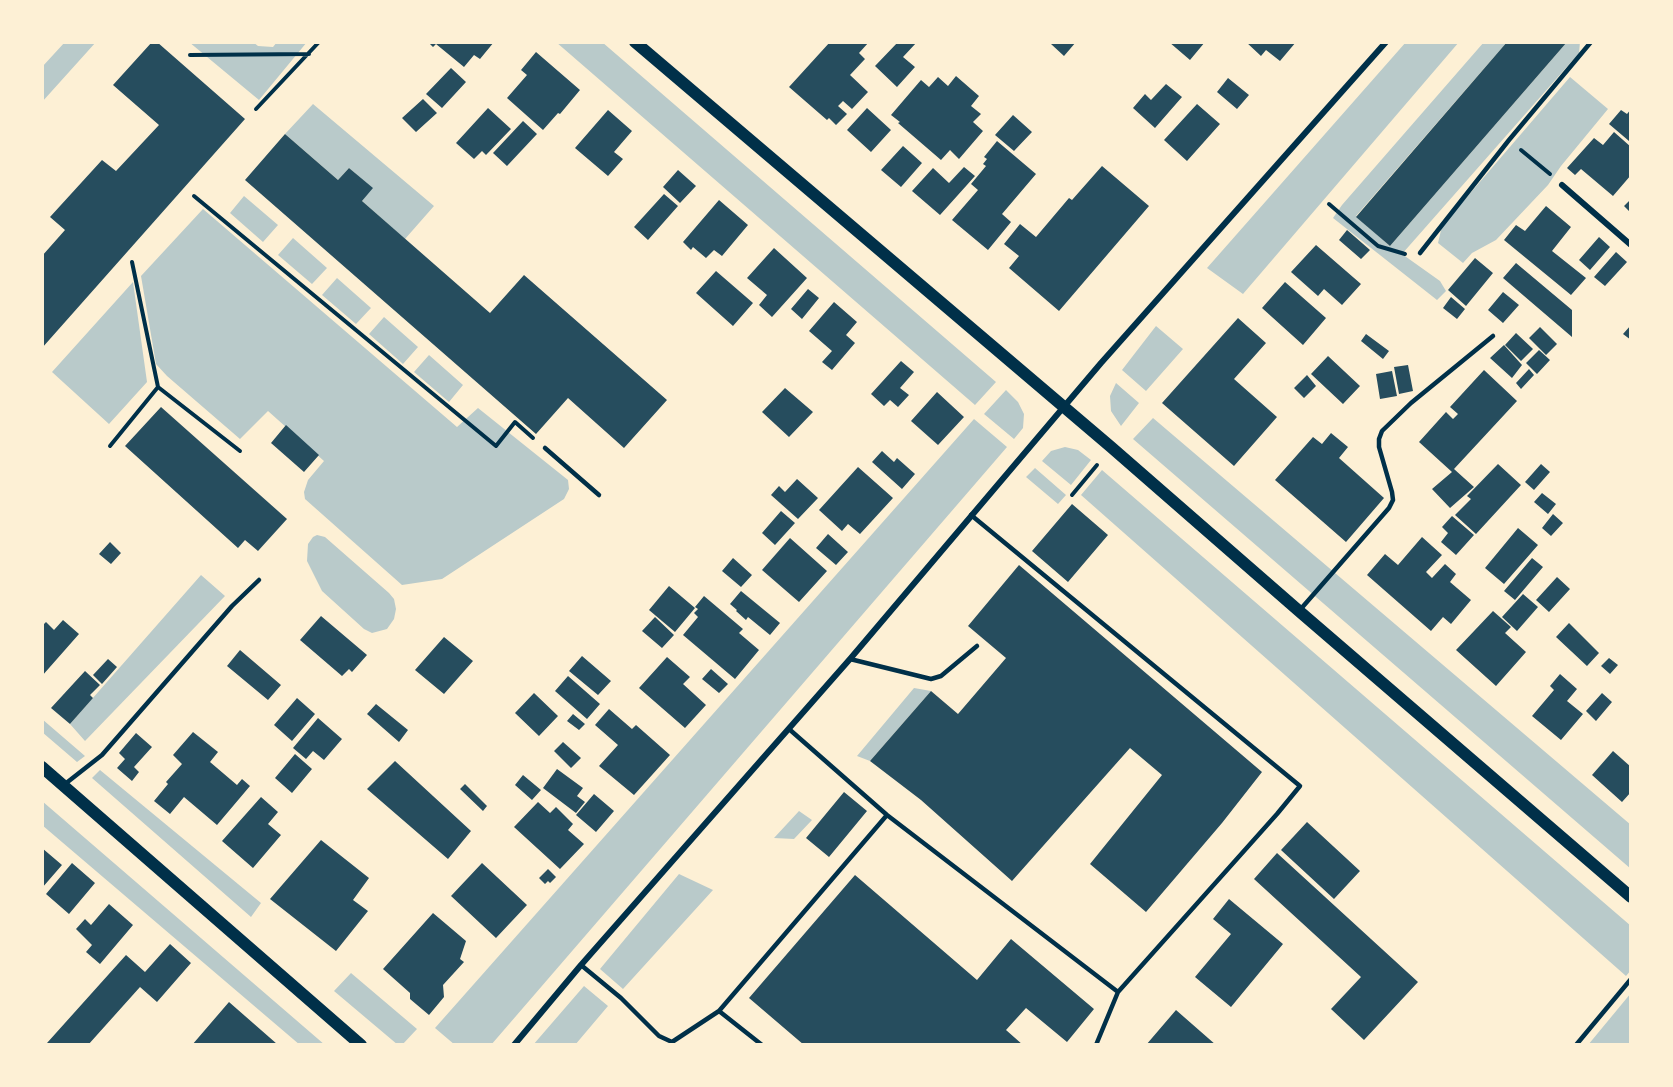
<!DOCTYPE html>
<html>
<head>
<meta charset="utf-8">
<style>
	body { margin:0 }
	#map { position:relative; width:1673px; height:1087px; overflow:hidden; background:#fdf0d5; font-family:"Exo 2",sans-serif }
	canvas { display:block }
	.frame { position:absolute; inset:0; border:44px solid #fdf0d5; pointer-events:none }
</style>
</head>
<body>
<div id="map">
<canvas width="1673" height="1087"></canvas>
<div class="frame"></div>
</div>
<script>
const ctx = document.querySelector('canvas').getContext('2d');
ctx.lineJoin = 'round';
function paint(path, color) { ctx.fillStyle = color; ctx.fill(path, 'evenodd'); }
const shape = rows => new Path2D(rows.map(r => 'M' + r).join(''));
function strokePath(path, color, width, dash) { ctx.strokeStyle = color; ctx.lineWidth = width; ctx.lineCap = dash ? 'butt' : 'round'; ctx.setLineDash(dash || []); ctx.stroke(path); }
const green = shape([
	[65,42,96,42,42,102,42,67],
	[189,42,253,42,258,46,273,47,277,42,307,42,259,100],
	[556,42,602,42,996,382,975,405],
	[1406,42,1459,42,1243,294,1207,268],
	[1484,42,1507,42,1356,216,1390,246,1567,42,1580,42,1579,53,1402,254,1440,281,1446,291,1437,300,1333,218,1342,205],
	[1570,77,1608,109,1561,166,1548,185,1496,240,1472,253,1463,263,1438,243,1442,226],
	[313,104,434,206,405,239,362,201,372,188,349,168,338,180,285,134],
	[244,196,278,225,263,242,230,213],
	[203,209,457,427,478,408,568,480,569,489,564,499,442,579,402,585,305,499,304,492,308,480,324,461,268,411,240,439,167,376,156,364,141,276],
	[293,238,327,268,312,284,278,255],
	[337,278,371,308,356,324,322,295],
	[133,282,147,382,109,424,52,372],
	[384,317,418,347,403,364,369,334],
	[1156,326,1183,349,1146,391,1122,370],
	[429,355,463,385,449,402,414,372],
	[1116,383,1139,403,1121,426,1111,411,1110,396],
	[1006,390,1018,402,1024,414,1023,428,1014,439,984,414],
	[1153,418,1631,825,1631,869,1133,439],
	[974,419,1007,447,491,1045,455,1045,435,1028],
	[1065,447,1078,450,1091,460,1071,485,1042,461,1051,451],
	[1035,468,1066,495,1058,504,1026,477],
	[1102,470,1631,926,1631,970,1626,976,1081,495],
	[317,535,325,537,389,593,394,599,396,609,394,619,387,629,372,633,364,629,322,591,307,561,308,544,313,537],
	[201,575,225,596,85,741,70,724],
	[914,688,931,691,870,761,857,756],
	[42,719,85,756,77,762,42,732],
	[100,770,261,903,251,917,92,778],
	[42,801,325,1045,300,1045,42,825],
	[799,811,812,820,794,839,774,838],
	[679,874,713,890,623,989,600,969],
	[351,973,417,1029,402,1045,398,1045,334,991],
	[584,986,608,1006,575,1045,533,1045],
	[1631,993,1631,1045,1588,1045]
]);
const building = shape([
	[152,42,157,42,245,119,42,348,42,256,65,230,50,217,102,160,116,171,159,125,113,85],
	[428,42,494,42,480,59,474,55,464,67,436,44,433,47],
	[830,42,869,42,859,53,865,59,850,75,868,92,852,109,843,101,838,106,847,114,836,125,829,118,827,120,789,87],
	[898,42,917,42,903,57,915,67,897,87,875,66],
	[1053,42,1076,42,1064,56,1051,44],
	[1169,42,1205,42,1190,60],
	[1246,42,1296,42,1280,61,1266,50,1261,56],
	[1507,42,1567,42,1390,246,1356,217],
	[536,52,580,90,560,114,558,113,543,130,507,98,527,75,521,70],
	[451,68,466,82,442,108,426,94],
	[956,76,979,96,971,106,981,114,973,122,983,131,959,159,950,150,941,160,898,123,900,122,891,115,921,80,929,87,938,77,948,86],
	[1228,78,1249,95,1237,109,1217,92],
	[1166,84,1182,97,1155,128,1133,108,1145,94,1151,100],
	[423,99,437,113,416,132,402,118],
	[1197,104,1220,124,1187,161,1164,140],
	[488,108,511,129,486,155,482,151,474,159,456,143],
	[867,108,891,130,871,152,847,130],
	[1631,109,1631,139,1629,141,1609,124,1621,110,1627,114],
	[608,110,632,131,614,152,623,159,608,176,575,148],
	[1013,115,1032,132,1014,151,995,135],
	[523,121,537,134,507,166,493,153],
	[1614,132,1631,147,1631,175,1613,196,1581,169,1575,175,1567,168,1594,138,1603,145],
	[285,134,338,180,349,168,373,188,362,201,490,313,524,275,667,400,624,448,568,398,536,434,245,180],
	[997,141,1036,174,1002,214,1011,222,988,250,952,220,978,190,971,184,986,166,983,164,987,159,984,157],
	[903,146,922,163,901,187,881,170],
	[1102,166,1149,206,1059,311,1009,268,1019,256,1004,244,1020,224,1036,237,1069,198,1072,200],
	[964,167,975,176,940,215,912,191,933,168,949,183],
	[678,170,696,186,680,203,663,187],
	[664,194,678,206,648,240,634,227],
	[1631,199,1631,213,1624,206],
	[719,200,748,225,722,256,714,250,706,258,693,247,691,250,683,242],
	[1546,206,1571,227,1552,251,1586,278,1571,295,1504,240,1516,225,1525,231],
	[1347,230,1370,250,1361,259,1339,240],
	[1599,237,1610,247,1590,270,1579,260],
	[1316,245,1361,284,1342,305,1324,289,1318,296,1291,272],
	[774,248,807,278,772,317,759,305,767,295,747,278],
	[1616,252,1627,262,1605,286,1594,277],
	[1475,258,1493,273,1466,306,1448,290],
	[1516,263,1572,310,1572,337,1503,278],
	[716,271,753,303,733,326,696,293],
	[1285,282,1326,318,1303,345,1262,308],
	[808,289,819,298,802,319,791,309],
	[1503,292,1519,305,1503,323,1488,310],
	[1451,297,1465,309,1457,319,1443,308],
	[834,302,857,322,846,335,855,343,832,370,822,362,832,351,809,331],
	[1238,318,1266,343,1234,379,1277,417,1234,466,1162,403],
	[1631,325,1631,340,1623,334],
	[1540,327,1557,344,1546,355,1529,338],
	[1516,333,1533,349,1521,361,1505,345],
	[1366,334,1389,351,1383,359,1361,341],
	[1504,345,1522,365,1512,378,1490,358],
	[1539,350,1550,360,1537,374,1526,363],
	[1328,356,1360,386,1343,404,1311,374],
	[901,361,914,372,900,388,909,395,898,407,890,400,884,406,871,394],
	[1408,365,1413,391,1399,394,1394,367],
	[1529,369,1534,375,1521,389,1516,383],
	[1484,370,1517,401,1454,469,1474,487,1450,508,1432,489,1452,472,1419,442,1446,412,1453,419,1458,414,1450,407],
	[1392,371,1397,396,1380,399,1376,374],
	[1307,375,1316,386,1304,398,1294,388],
	[785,388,813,412,789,437,762,412],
	[937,392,964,417,938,445,911,421],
	[161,407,287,519,258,551,245,540,238,548,125,446],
	[286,425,319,455,304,472,271,443],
	[1331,433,1348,447,1339,458,1384,498,1346,542,1275,480,1313,437,1322,444],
	[882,451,894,462,897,458,915,474,902,489,872,462],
	[1498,464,1521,485,1476,534,1455,515,1471,499,1467,496],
	[1541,464,1550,472,1534,490,1525,482],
	[858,467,893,498,860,534,848,524,842,531,819,510],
	[797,479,818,498,798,519,771,495,779,486,785,492],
	[1542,493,1556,504,1548,514,1534,502],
	[1072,504,1108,535,1068,582,1032,551],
	[781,511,795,523,775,545,762,533],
	[1553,514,1563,523,1551,536,1542,528],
	[1452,516,1474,535,1456,555,1441,542,1448,533,1442,527],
	[1518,528,1538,545,1504,584,1485,568],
	[828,534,848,552,836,565,816,548],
	[1422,537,1442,555,1426,572,1432,578,1445,564,1456,574,1450,582,1471,600,1451,624,1443,617,1431,631,1367,575,1385,554,1398,565],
	[790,538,827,571,799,602,762,570],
	[110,542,121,553,111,564,99,554],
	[733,558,752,575,741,587,722,571],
	[1532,558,1543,567,1515,600,1504,591],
	[1019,565,1262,772,1222,823,1146,912,1090,864,1162,775,1130,748,1012,881,921,800,870,761,931,691,958,714,1006,658,968,626],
	[1557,577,1570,589,1549,612,1536,600],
	[669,586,695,608,675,632,649,610],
	[741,591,780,623,770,635,748,617,746,620,736,611,737,610,730,604],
	[1523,594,1538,607,1517,631,1502,617],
	[704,596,743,629,739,633,759,650,735,679,683,635,698,617,694,613,698,609,695,607],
	[1493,611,1511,627,1505,633,1526,652,1496,686,1456,650],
	[321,616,367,655,352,672,349,669,342,676,300,640],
	[655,617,674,635,662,648,642,631],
	[63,620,79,634,42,676,42,626,46,622,54,630],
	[1569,623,1599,653,1587,666,1556,637],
	[444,637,473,661,444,694,415,670],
	[240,650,281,685,268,700,227,666],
	[582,656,611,681,598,695,569,671],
	[667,657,690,677,683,684,706,705,685,728,639,688],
	[1609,658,1618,665,1610,674,1601,666],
	[108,659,117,667,102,684,93,675],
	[711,669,728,684,719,693,702,679],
	[85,671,100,685,90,695,93,698,70,724,51,708],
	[1560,674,1577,689,1567,701,1583,714,1561,740,1532,716,1554,690,1550,686],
	[568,676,600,704,587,719,555,691],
	[534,693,558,716,539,736,515,713],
	[1602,693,1612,702,1596,721,1586,711],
	[297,698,315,714,292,741,274,725],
	[376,704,408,730,399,742,367,714],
	[609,709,632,729,636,725,670,755,634,795,599,766,618,745,595,725],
	[573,714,585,724,579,730,567,721],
	[318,718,342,739,324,760,313,751,306,759,293,748],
	[193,732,218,752,210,762,237,785,242,779,250,786,217,825,184,797,170,814,154,801,168,784,166,782,182,764,173,755],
	[136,733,152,747,134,767,139,772,132,781,117,768,125,759,119,753],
	[563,742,581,758,571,768,554,751],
	[1613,751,1631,767,1631,792,1622,802,1592,775],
	[295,754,312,769,292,793,275,778],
	[395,761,471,831,448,859,367,789],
	[557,769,583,788,577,796,585,802,576,813,543,788],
	[523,775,541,790,532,800,515,785],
	[465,784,487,806,483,811,460,789],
	[844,792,867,811,829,857,806,838],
	[594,794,614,811,596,832,576,815],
	[261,797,278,812,268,824,281,835,253,868,222,841],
	[538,802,550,813,556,807,573,824,568,830,584,844,560,869,514,827],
	[1307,822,1360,871,1334,899,1281,850],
	[321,840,369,878,353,900,368,911,336,951,270,899],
	[42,848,62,865,42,888],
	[1277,853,1418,982,1364,1040,1331,1009,1361,977,1254,879],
	[72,863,95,883,69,914,46,894],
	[482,863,527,905,496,938,451,896],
	[548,869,556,877,550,883,548,881,545,884,539,878],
	[855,875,977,980,1011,939,1094,1009,1067,1042,1026,1008,1006,1030,1023,1045,804,1045,749,998],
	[1229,899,1283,944,1231,1007,1195,977,1231,934,1213,919],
	[109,904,133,925,100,964,86,952,92,945,76,929,85,919,91,925],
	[433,913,466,941,460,959,464,962,443,985,444,997,429,1015,410,999,410,993,383,969],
	[170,944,191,963,157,1002,140,987,88,1045,50,1045,47,1043,126,955,145,972],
	[229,1002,277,1044,276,1045,192,1045],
	[1176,1010,1216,1045,1146,1045]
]);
const path = shape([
	[190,55,309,54],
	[256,109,319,42],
	[1521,150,1550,174],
	[194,196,496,446,515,422,533,438],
	[1329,204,1378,246,1405,254],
	[158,387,240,451],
	[110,446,158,387,132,262],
	[1072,495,1097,465]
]);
const service = shape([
	[1420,253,1509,140,1591,42],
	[545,448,599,495],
	[971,515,1300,786,1277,814,1118,992],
	[1299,611,1389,508,1393,500,1392,492,1379,447,1379,439,1382,431,1411,403,1493,336],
	[850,659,931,679,941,676,977,646],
	[789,729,887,815,1118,992,1096,1045],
	[65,784,102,755,232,606,259,580],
	[581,965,621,998,659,1036,672,1042,719,1011],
	[762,1045,719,1011,887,815],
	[1576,1045,1631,979]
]);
const minor = shape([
	[1562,185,1631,245],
	[514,1045,581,965,850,659,1101,363,1386,42]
]);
const secondary = shape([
	[635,42,1111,447,1299,611,1631,897],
	[42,767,361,1045]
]);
paint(green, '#b9caca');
paint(building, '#264d5e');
strokePath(path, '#003049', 4);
strokePath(service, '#003049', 4.5);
strokePath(minor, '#003049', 6);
strokePath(secondary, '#003049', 12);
</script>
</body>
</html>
